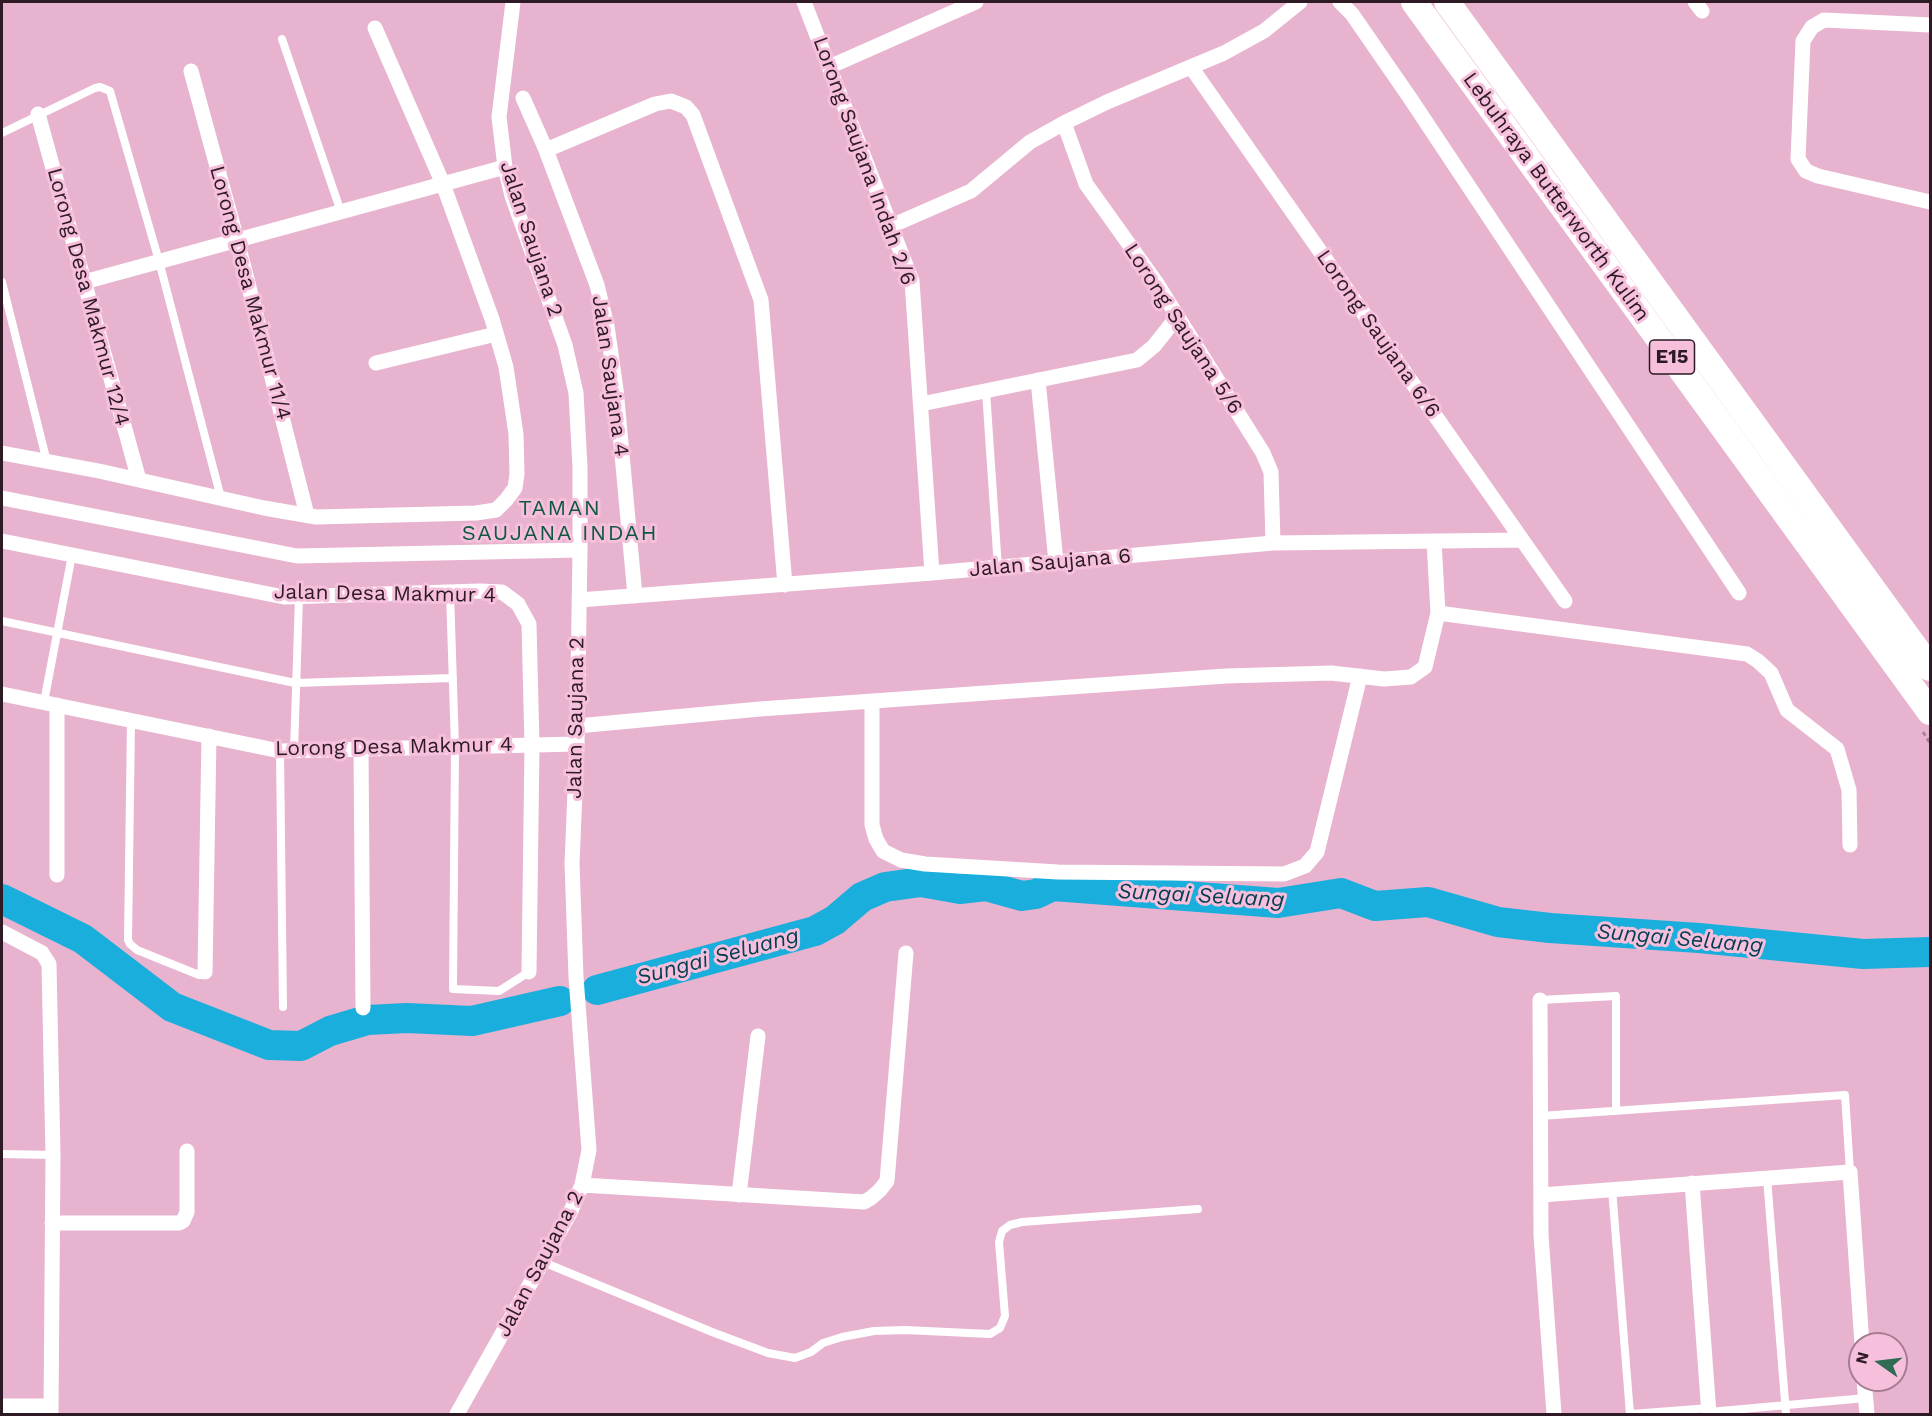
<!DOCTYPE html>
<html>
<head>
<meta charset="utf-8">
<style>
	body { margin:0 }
	#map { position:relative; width:1932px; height:1416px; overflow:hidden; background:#e8b3cf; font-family:"Work Sans",sans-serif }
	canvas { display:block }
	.frame { position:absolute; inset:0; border:3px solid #2d1a24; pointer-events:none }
	.north { position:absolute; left:1848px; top:1332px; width:60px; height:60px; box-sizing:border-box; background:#f6bfdc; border:2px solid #a67d92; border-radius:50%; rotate:284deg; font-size:16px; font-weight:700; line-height:24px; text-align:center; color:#2d1a24 }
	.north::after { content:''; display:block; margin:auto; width:21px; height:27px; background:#306b54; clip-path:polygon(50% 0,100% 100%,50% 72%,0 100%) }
</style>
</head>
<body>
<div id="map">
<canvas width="1932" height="1416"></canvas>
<div class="frame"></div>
<div class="north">N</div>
</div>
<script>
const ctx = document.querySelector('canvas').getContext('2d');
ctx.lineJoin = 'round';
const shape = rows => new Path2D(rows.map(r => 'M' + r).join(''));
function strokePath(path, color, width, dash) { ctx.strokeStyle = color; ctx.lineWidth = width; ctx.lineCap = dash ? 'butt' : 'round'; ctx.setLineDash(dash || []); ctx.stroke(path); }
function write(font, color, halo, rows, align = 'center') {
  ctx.font = font + ' "Work Sans",sans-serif'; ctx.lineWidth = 6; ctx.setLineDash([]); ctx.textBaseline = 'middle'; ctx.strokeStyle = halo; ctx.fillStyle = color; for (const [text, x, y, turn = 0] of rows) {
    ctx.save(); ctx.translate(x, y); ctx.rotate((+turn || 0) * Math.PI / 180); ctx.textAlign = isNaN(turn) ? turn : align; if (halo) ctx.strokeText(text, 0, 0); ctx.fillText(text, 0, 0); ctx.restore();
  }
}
const river = shape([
	[2,899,83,939,172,1007,269,1045,301,1046,330,1031,367,1020,407,1018,472,1021,560,1001],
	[597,990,815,931,835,920,862,897,885,887,921,882,960,889,986,886,1022,896,1036,894,1053,886,1278,903,1341,893,1375,906,1428,902,1498,922,1550,928,1699,938,1863,954,1930,952]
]);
const path = shape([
	[1923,732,1930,743]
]);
const service = shape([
	[282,39,341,212],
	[2,133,95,88,100,87,110,91,159,261,221,498],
	[2,282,47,462],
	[986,391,998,568],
	[450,592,455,747,453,989,499,991,529,972],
	[2,621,295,683,453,678],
	[44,702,72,555],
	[131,720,128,940,130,944,137,950,199,975,203,975,205,972],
	[280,751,283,1007],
	[294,751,299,597],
	[1540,1000,1616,996,1616,1111],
	[1540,1116,1845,1095,1850,1172],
	[2,1154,53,1155],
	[1767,1178,1786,1414],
	[1612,1189,1630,1414],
	[543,1262,712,1332,768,1353,795,1358,811,1352,823,1343,842,1337,874,1331,905,1330,990,1334,1000,1328,1005,1316,999,1242,1002,1231,1010,1225,1022,1222,1198,1209],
	[1709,1412,1866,1398],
	[1632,1414,1709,1408]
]);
const minor = shape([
	[804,2,912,281,932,573],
	[1340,2,1352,14,1410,98,1739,593],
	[1695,2,1702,11],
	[1930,25,1824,20,1812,27,1803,41,1798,159,1806,171,1818,176,1930,202],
	[829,67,976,2],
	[1191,67,1565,601],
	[191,71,237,240,307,515],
	[523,98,546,150,597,285,607,326,616,389,635,596],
	[38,114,139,480],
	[1064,123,1086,184,1156,282,1263,453,1271,472,1273,543],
	[546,150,655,104,671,101,686,107,693,115,761,300,785,585],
	[891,226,971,191,1030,142,1064,123,1107,102,1224,53,1264,31,1300,2],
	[84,282,505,167],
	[376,363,496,334],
	[1038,380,1056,562],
	[921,404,1137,360,1154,346,1177,317],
	[2,453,99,471,264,508,316,517,476,513,496,510,506,500,515,488,517,474,516,434,506,367,492,319,443,184,375,28],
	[2,498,297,556,580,550],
	[2,541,284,597,480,591,502,592,518,604,529,624,532,745,529,972],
	[1434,541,1438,613],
	[579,600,932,573,1273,543,1522,540],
	[2,694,280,751,577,744],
	[872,702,872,825,876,839,883,851,901,860,925,864,1058,872,1284,874,1305,866,1317,852,1360,676],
	[57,705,57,875],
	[577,726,760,709,1226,676,1331,673,1384,679,1411,677,1425,667,1438,613,1747,654,1758,661,1771,673,1787,710,1837,749,1849,790,1850,845],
	[361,749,363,1008],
	[2,932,42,953,49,964,53,1155,51,1414],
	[205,972,209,736],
	[1540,1000,1541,1235,1554,1414],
	[1692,1183,1709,1414],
	[582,1185,864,1202,871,1198,880,1190,887,1181,906,953],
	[739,1195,758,1036],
	[1541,1195,1850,1172,1862,1344],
	[52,1223,179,1223,183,1221,187,1212,187,1151],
	[1864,1380,1867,1414],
	[2,1406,51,1406],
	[457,1414,570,1213,582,1185,589,1150,576,977,572,863,577,744,580,550,580,467,576,393,565,345,512,196,505,167,499,117,513,2]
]);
const trunk = shape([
	[1414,2,1930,712],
	[1447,2,1930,668]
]);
const shields = [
	[1672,357,45]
];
const shieldNames = [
	["E15",1672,357]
];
const streetNames = [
	["Lorong Saujana Indah 2/6",864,161,70],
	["Lebuhraya Butterworth Kulim",1556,197,54],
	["Jalan Saujana 2",531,239,72],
	["Lorong Desa Makmur 11/4",250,293,75],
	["Lorong Desa Makmur 12/4",88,297,75],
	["Lorong Saujana 5/6",1183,329,57],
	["Lorong Saujana 6/6",1378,334,55],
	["Jalan Saujana 4",610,376,82],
	["Jalan Saujana 6",1050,563,-5],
	["Jalan Desa Makmur 4",385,594,1],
	["Jalan Saujana 2",576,718,-89],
	["Lorong Desa Makmur 4",394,747,-1],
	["Jalan Saujana 2",540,1264,-62]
];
const neighbourhoodNames = [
	["TAMAN",560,509],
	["SAUJANA INDAH",560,534]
];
const waterNames = [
	["Sungai Seluang",1201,896,3],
	["Sungai Seluang",1680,939,5],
	["Sungai Seluang",718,957,-15]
];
strokePath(river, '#1aaedc', 30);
strokePath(path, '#ad8299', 3, [4.5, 3]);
strokePath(service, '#fff', 8);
strokePath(minor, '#fff', 15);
strokePath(trunk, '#fff', 26);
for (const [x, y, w] of shields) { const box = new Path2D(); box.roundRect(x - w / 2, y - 17, w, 34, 4.5); ctx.fillStyle = '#f6bfdc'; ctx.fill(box); strokePath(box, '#2d1a24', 1.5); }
write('bold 20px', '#2d1a24', null, shieldNames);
write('21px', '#2d1a24', '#f6bfdc', streetNames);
ctx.letterSpacing = '1.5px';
write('22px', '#0e5941', '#f6bfdc', neighbourhoodNames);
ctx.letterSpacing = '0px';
write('italic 22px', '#023e51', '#f6bfdc', waterNames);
</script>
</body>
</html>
